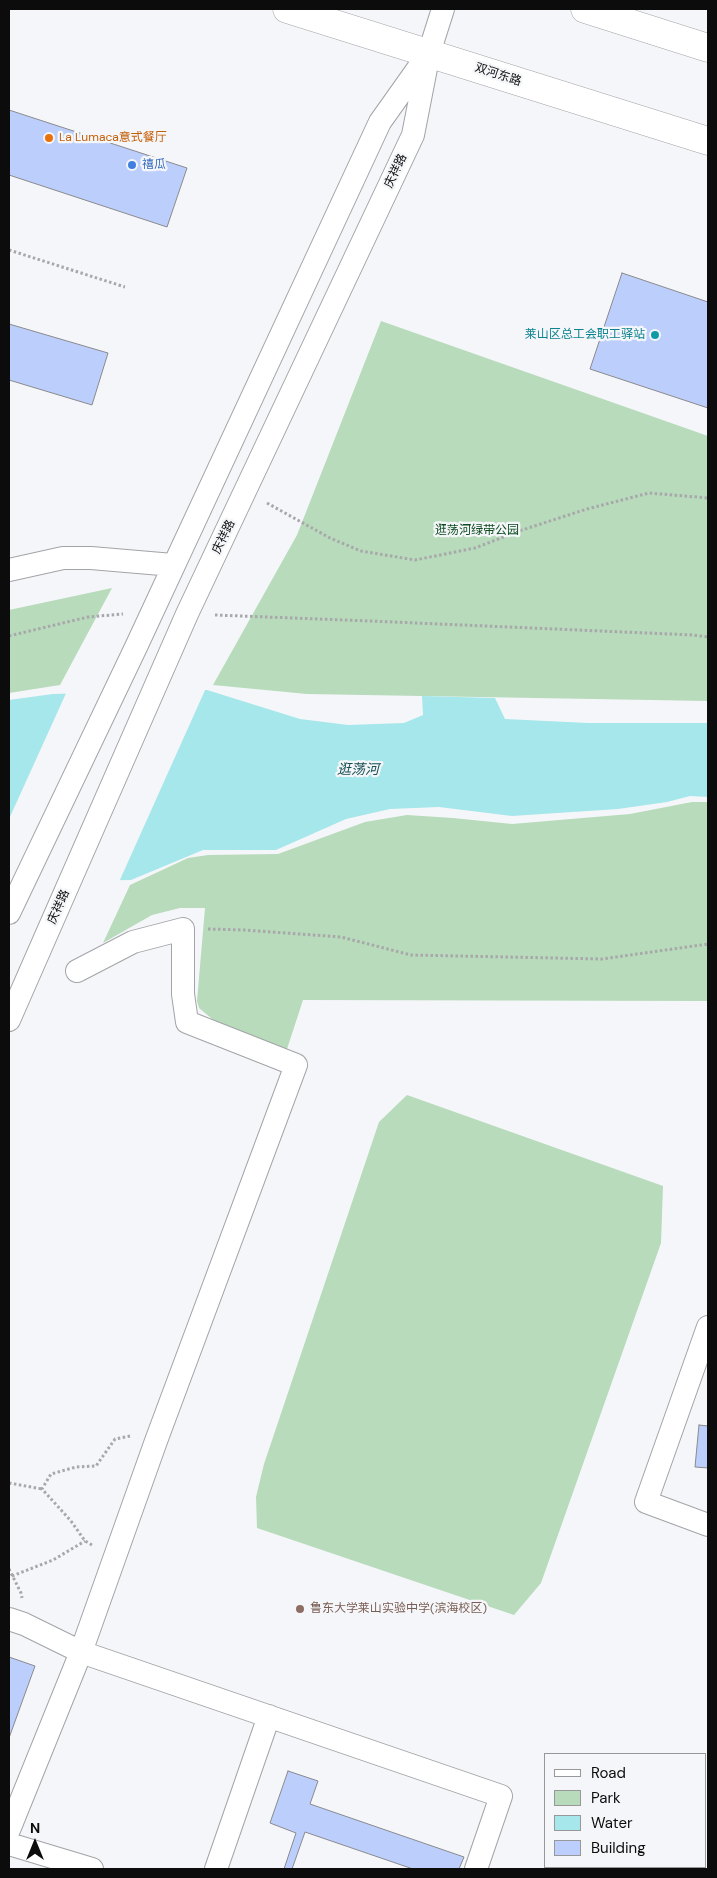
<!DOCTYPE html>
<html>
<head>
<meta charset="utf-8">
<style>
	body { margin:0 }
	#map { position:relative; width:717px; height:1878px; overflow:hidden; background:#f5f6f9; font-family:"DM Sans",sans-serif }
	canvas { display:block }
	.frame { position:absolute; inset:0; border:10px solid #0c0c0d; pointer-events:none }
	.legend { position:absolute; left:544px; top:1753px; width:162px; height:115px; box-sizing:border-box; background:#f5f6f9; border:1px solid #98989b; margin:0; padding:6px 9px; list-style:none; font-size:15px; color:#0c0c0d }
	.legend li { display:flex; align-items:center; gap:10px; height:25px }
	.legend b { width:25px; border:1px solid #98989b }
	.north { position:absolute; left:10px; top:1818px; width:50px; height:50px; -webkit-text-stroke:4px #f5f6f9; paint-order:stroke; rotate:0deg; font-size:14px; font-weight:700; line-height:20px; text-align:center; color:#0c0c0d }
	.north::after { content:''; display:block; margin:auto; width:18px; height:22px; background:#0c0c0d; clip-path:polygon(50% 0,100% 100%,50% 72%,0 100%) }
</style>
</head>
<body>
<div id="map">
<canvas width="717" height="1878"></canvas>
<div class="frame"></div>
<ul class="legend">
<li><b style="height:6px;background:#fff"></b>Road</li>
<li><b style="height:14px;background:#b7dbbb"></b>Park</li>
<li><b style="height:14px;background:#a5e7ea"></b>Water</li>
<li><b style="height:14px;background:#bccefb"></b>Building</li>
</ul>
<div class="north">N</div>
</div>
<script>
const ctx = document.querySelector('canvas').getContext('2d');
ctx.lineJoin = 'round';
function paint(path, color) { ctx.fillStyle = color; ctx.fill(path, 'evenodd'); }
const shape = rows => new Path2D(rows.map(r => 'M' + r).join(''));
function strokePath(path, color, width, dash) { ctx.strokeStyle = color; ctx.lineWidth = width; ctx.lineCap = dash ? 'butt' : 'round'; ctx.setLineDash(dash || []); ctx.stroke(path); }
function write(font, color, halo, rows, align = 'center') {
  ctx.font = font + ' "DM Sans","Noto Sans SC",sans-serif'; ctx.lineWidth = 4.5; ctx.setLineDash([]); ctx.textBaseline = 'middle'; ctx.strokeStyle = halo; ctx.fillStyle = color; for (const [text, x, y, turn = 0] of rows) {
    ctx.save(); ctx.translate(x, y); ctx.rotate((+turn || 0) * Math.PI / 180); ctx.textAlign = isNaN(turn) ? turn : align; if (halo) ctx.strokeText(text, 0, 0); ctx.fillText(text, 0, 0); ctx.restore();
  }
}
const green = shape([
	[381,321,708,436,708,701,307,694,213,685,297,535],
	[112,588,60,685,9,693,9,610],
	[692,802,708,802,708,1001,303,1000,287,1049,223,1028,199,1008,197,1001,205,908,180,908,152,915,103,943,130,885,188,858,208,855,278,854,365,822,407,815,453,818,512,824,630,814],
	[407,1095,663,1186,661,1243,541,1583,514,1615,257,1528,256,1497,264,1464,379,1122]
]);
const water = shape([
	[207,690,300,719,348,725,404,723,423,715,422,696,495,698,505,719,588,723,708,723,708,797,690,796,667,802,618,809,512,816,439,807,390,809,346,819,276,850,203,850,131,880,9,882,9,700,53,694]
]);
const pier = shape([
	[206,688,119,882,9,885,9,819,67,691]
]);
const building = shape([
	[9,110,187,168,167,227,9,175,9,110],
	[622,273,708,302,708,408,590,369,622,273],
	[9,324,108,353,92,405,9,380,9,324],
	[699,1425,708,1426,708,1468,695,1467,699,1425],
	[9,1657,35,1666,9,1738,9,1657],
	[288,1771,318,1781,310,1804,464,1857,459,1869,413,1869,305,1832,292,1869,284,1869,296,1833,270,1823,288,1771]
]);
const path = shape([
	[9,250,125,287],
	[267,503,330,538,361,551,415,560,475,548,519,531,587,509,649,493,708,498],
	[215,615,370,621,693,635,708,637],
	[9,636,88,617,123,614],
	[208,929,244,930,341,937,411,955,602,959,708,944],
	[9,1483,42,1489],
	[92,1545,85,1541,71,1521,42,1489,51,1474,76,1467,96,1466,115,1439,130,1436],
	[9,1569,21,1593,22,1598],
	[12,1576,53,1560,85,1541]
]);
const street = shape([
	[9,570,63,558,91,558,173,565],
	[9,913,136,647,380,122,424,60],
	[9,1020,187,614,413,135,429,53,443,9],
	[708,1327,646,1502,708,1525],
	[9,1619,24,1624,81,1652,501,1796,476,1869],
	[9,1830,81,1652,156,1441,296,1065,187,1022,183,994,183,929,133,942,77,971],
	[9,1844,92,1869],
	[216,1869,269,1716]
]);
const secondary = shape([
	[287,9,708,141],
	[585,9,708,48]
]);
const markers = [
	[49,138,5,"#e8710a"],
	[132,165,5,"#3f7fe0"],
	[655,335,5,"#0f9aa8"],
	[300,1609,5,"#8d6e63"]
];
const streetNames = [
	["双河东路",498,75,18],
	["庆祥路",396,171,-65],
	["庆祥路",224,537,-64],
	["庆祥路",59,907,-66]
];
const foodNames = [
	["La Lumaca意式餐厅",59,138]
];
const shopNames = [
	["禧瓜",142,165]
];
const cultureNames = [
	["莱山区总工会职工驿站",645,335]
];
const parkNames = [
	["逛荡河绿带公园",477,531]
];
const educationNames = [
	["鲁东大学莱山实验中学(滨海校区)",310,1609]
];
const waterNames = [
	["逛荡河",358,770]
];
paint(green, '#b7dbbb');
paint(water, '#a5e7ea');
paint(pier, '#f5f6f9');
paint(building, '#bccefb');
strokePath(building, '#898a8d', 1);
strokePath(street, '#a3a4a7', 24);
strokePath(secondary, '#a3a4a7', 29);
strokePath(path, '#a8a8ab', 3, [2.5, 2.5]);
strokePath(street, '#fff', 22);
strokePath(secondary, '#fff', 28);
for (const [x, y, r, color] of markers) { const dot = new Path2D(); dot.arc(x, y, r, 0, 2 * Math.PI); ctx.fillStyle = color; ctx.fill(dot); strokePath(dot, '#f5f6f9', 2); }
write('12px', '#0c0c0d', '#f5f6f9', streetNames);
write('12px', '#c56008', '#f5f6f9', foodNames, 'left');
write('12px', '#366cbe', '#f5f6f9', shopNames, 'left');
write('12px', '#0d838f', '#f5f6f9', cultureNames, 'right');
write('12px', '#0d4c1f', '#f5f6f9', parkNames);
write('12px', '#785e54', '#f5f6f9', educationNames, 'left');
write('italic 14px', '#154f52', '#f5f6f9', waterNames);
</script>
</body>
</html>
